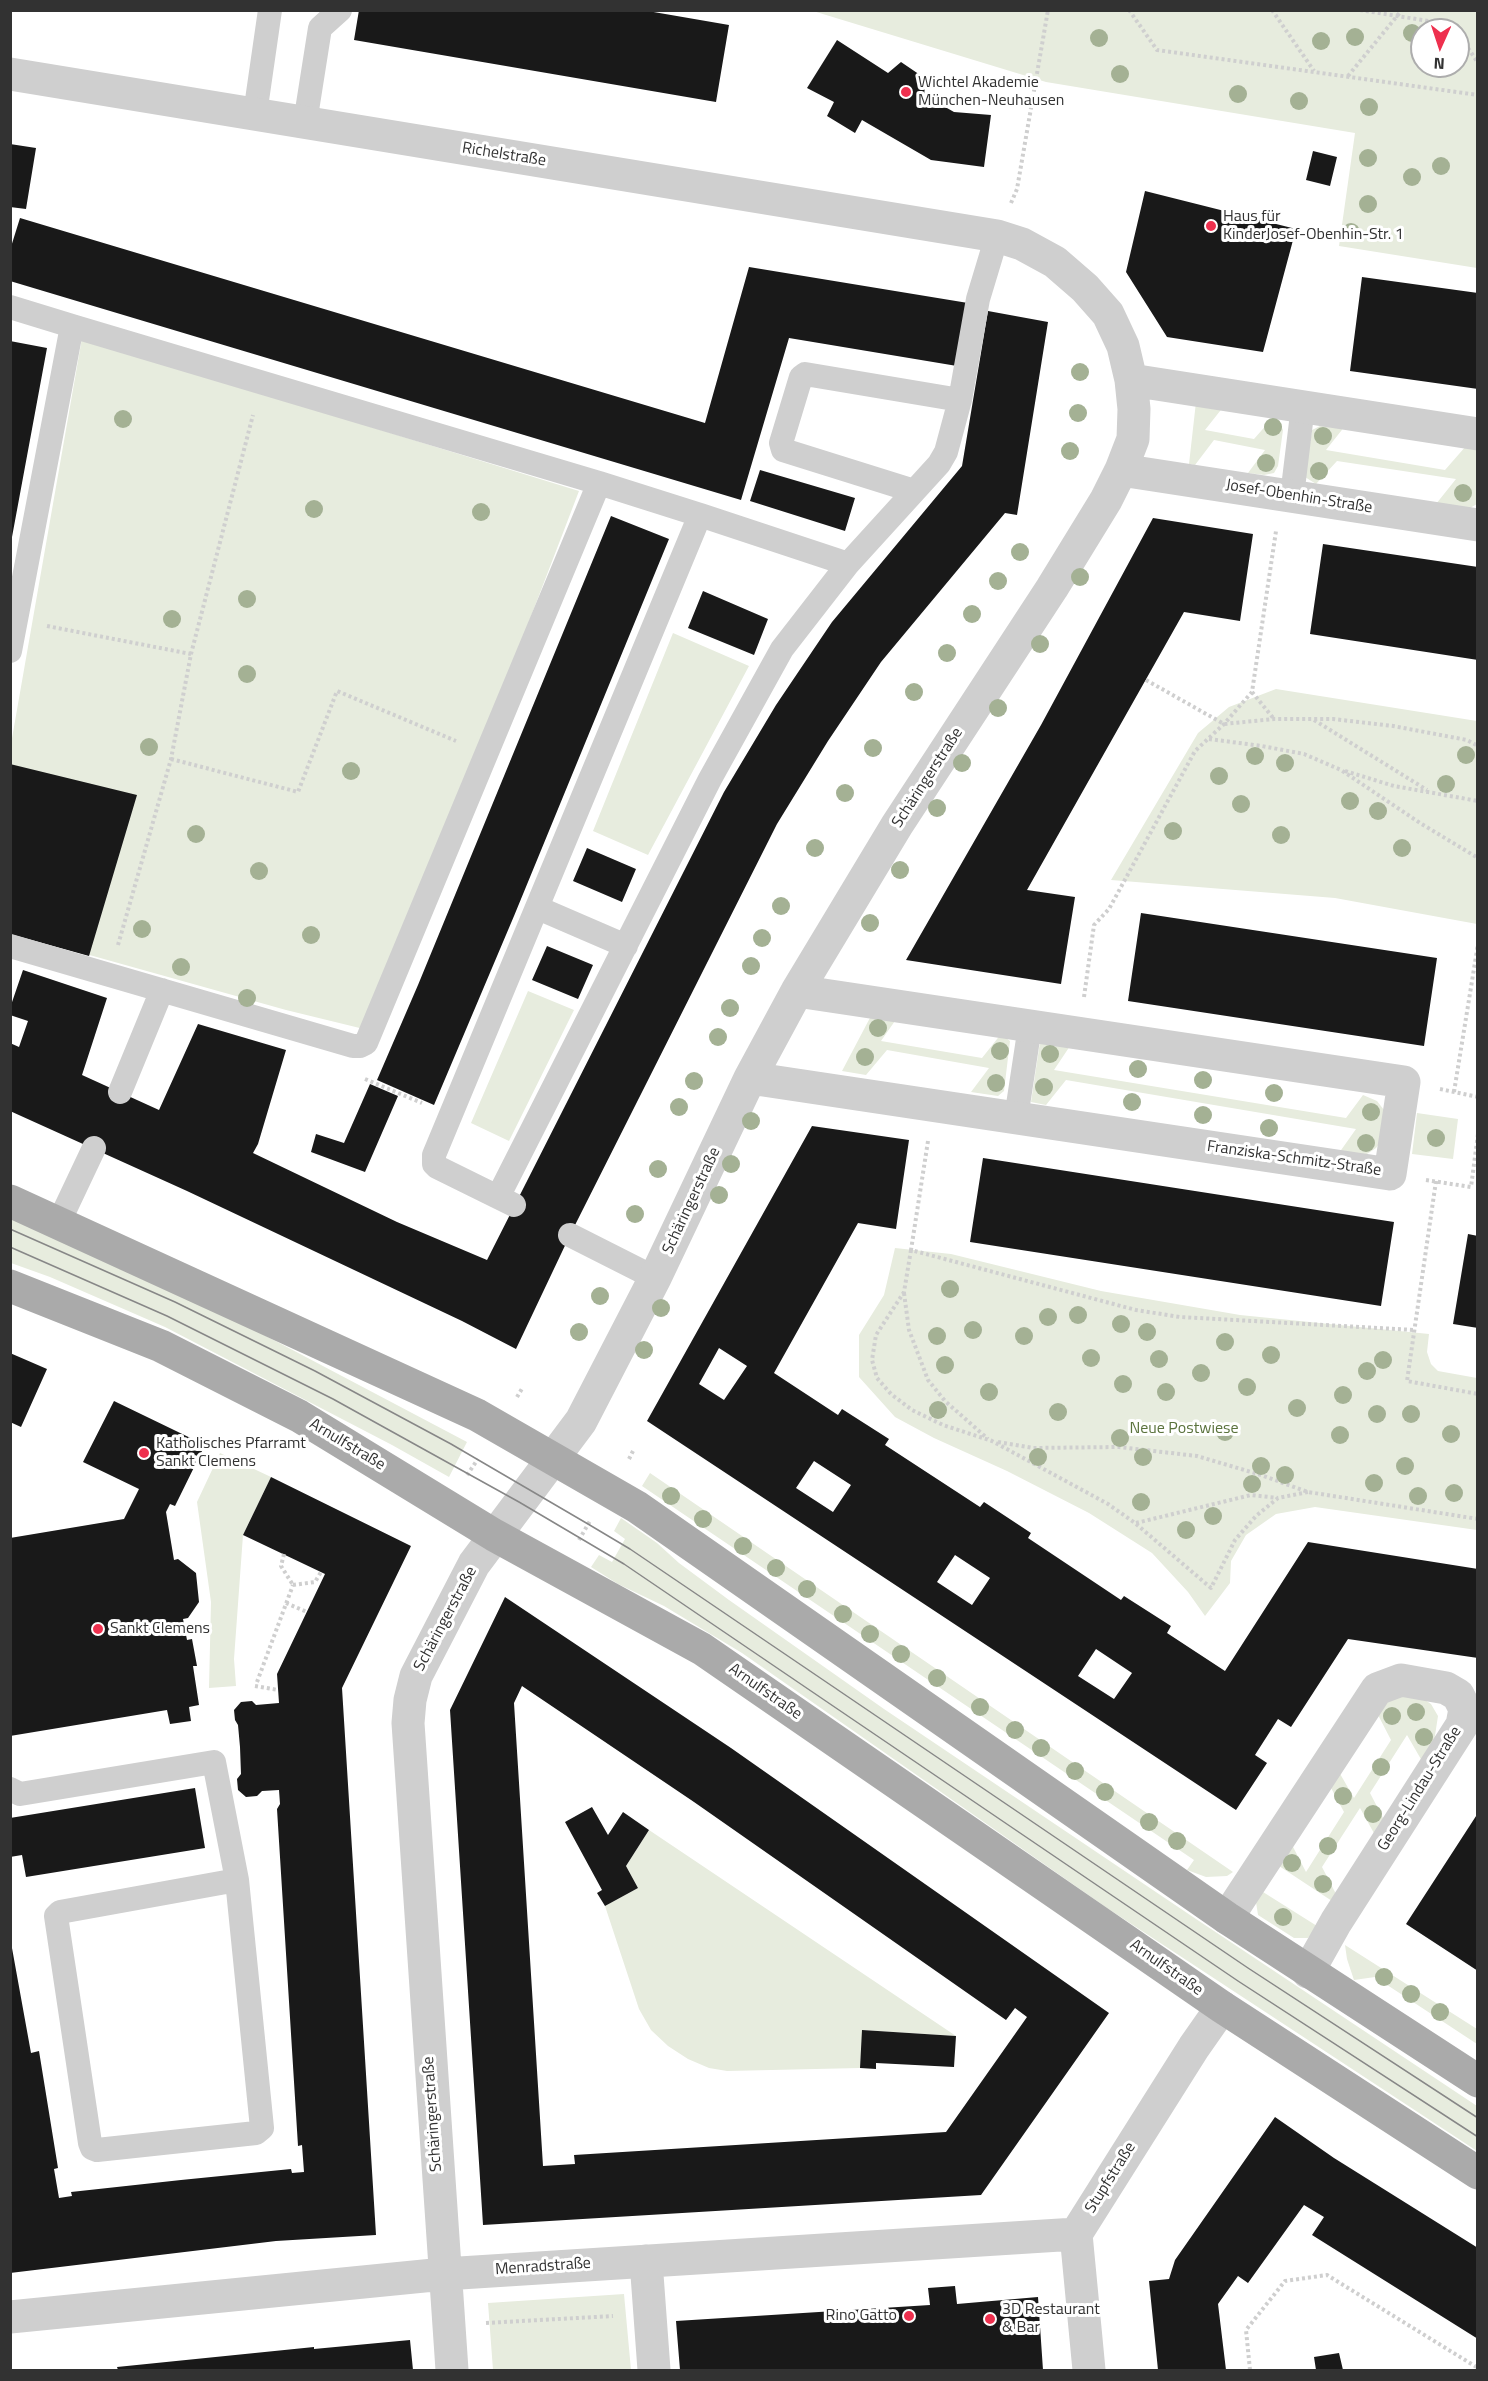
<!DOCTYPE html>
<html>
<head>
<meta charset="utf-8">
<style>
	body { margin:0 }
	#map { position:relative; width:1488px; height:2381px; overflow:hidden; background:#fff; font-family:"Titillium Web",sans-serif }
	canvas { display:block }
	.frame { position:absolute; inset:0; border:12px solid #323232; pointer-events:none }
	.north { position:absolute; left:1410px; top:18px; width:60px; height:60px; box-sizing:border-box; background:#fff; border:2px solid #adadad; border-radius:50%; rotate:183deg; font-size:16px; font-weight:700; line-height:24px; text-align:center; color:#323232 }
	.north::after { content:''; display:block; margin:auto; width:21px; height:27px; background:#ee304e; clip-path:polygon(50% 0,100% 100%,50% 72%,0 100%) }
</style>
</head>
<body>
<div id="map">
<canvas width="1488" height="2381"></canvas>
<div class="frame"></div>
<div class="north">N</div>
</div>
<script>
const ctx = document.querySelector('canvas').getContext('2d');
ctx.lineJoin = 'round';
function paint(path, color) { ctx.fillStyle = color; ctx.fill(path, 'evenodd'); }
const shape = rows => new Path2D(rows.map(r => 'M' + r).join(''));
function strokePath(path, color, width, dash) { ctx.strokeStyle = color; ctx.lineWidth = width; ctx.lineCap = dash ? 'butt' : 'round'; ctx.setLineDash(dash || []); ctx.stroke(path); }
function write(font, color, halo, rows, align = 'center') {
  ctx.font = font + ' "Titillium Web",sans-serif'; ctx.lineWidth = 6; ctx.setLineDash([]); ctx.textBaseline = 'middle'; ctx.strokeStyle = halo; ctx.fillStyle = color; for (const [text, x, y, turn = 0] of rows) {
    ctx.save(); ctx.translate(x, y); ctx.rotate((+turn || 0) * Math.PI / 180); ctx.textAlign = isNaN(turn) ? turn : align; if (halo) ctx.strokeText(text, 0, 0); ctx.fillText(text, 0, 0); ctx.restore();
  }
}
const green = shape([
	[813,11,1477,11,1477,268,1339,246,1355,133,1046,82],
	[1422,30,1458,30,1458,66,1422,66],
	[82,338,579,491,372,1031,286,1010,11,933,11,744],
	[1196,402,1224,406,1205,430,1254,439,1276,414,1283,430,1278,466,1274,473,1264,475,1248,473,1265,450,1214,440,1195,465,1189,464],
	[1324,424,1345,426,1326,450,1445,470,1466,446,1477,448,1477,504,1470,508,1436,504,1456,479,1337,461,1316,484,1305,477,1312,430],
	[673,633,749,666,648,855,593,831],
	[1276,689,1477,721,1477,924,1335,898,1111,880,1198,733,1229,707],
	[528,991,574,1010,509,1141,471,1123],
	[872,1014,897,1018,881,1041,982,1058,1001,1034,1010,1041,1004,1091,998,1096,971,1092,989,1068,887,1050,866,1075,842,1071],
	[1040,1042,1070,1046,1054,1070,1346,1118,1363,1095,1377,1101,1384,1110,1383,1139,1376,1148,1367,1154,1357,1156,1339,1153,1356,1129,1066,1080,1046,1105,1031,1102],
	[1417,1113,1458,1119,1453,1159,1412,1154],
	[10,1210,249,1327,467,1442,449,1477,392,1445,165,1327,50,1277,11,1263],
	[895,1248,951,1254,1101,1291,1240,1315,1429,1334,1427,1352,1431,1364,1438,1371,1477,1378,1477,1530,1315,1507,1276,1514,1246,1535,1231,1561,1230,1583,1205,1616,1188,1592,1152,1553,1089,1513,1007,1471,934,1438,895,1417,859,1377,859,1335,884,1295],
	[220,1453,271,1477,243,1535,234,1659,236,1686,209,1688,211,1602,197,1502],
	[650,1473,1233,1872,1227,1876,1206,1877,1187,1870,1194,1860,642,1486],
	[621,1518,657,1543,679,1563,729,1600,884,1709,1196,1919,1477,2106,1477,2151,1107,1908,742,1653,664,1606,618,1584,591,1567,599,1555,612,1562,625,1539,614,1531],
	[1392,1695,1419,1696,1431,1704,1438,1716,1434,1742,1422,1761,1407,1735,1370,1793,1384,1820,1375,1835,1360,1808,1322,1867,1336,1894,1332,1901,1279,1866,1292,1845,1306,1872,1344,1812,1330,1786,1339,1772,1354,1798,1391,1740,1377,1713],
	[649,1830,956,2036,863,2030,860,2068,727,2071,709,2068,688,2059,668,2046,651,2030,639,2009,605,1906,638,1888,626,1866],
	[1263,1892,1317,1926,1308,1938,1294,1938,1258,1915,1256,1902],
	[1345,1945,1477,2029,1477,2044,1375,1977,1354,1980,1347,1959],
	[624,2294,631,2370,493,2370,488,2303]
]);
const building = shape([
	[359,10,642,10,729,25,716,102,354,40],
	[837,40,888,73,901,62,926,79,924,95,954,112,991,115,984,167,931,160,862,120,855,133,827,116,834,102,807,88],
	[10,144,36,148,26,209,10,207],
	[1313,151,1337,157,1330,186,1306,180],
	[1145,191,1296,229,1263,352,1167,337,1126,272],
	[20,218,705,423,749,267,968,303,957,366,789,338,741,500,10,281,10,250],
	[1362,277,1478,293,1478,389,1350,371],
	[988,311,1048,322,1017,515,1005,513,881,662,828,741,777,824,570,1235,516,1349,462,1321,187,1191,10,1111,10,1043,19,1047,28,1021,10,1015,10,1008,23,970,107,998,82,1075,159,1110,198,1024,286,1050,258,1144,253,1153,397,1222,487,1260,724,792,776,705,832,622,962,466],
	[10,341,47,348,12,537,10,537],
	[760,470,855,498,845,531,750,501],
	[611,516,669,539,514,916,434,1105,377,1080,418,985],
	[1153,518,1253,534,1240,621,1184,612,1027,890,1075,897,1061,984,906,960,1041,725],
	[1323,544,1478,567,1478,660,1310,634],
	[703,591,768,619,754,655,688,628],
	[10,764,137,795,89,956,10,934],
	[587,848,636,869,622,902,573,881],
	[1141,913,1437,958,1424,1046,1128,1001],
	[547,946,593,965,578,999,532,980],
	[370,1084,398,1096,365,1172,311,1152,316,1134,344,1143],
	[812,1126,909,1140,896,1229,858,1223,774,1373,838,1415,842,1409,889,1439,885,1445,980,1507,984,1502,1031,1533,1028,1538,1121,1600,1124,1596,1171,1626,1167,1633,1225,1671,1308,1542,1478,1569,1478,1658,1348,1639,1291,1727,1278,1719,1255,1755,1267,1763,1236,1810,647,1421],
	[719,1348,747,1366,724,1400,699,1384],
	[814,1461,851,1485,833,1512,796,1488],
	[955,1555,990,1578,972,1605,937,1582],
	[1096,1649,1132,1673,1114,1699,1078,1676],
	[983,1158,1394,1222,1381,1306,970,1242],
	[1468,1234,1478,1236,1478,1328,1453,1324],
	[10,1353,47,1369,21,1427,10,1422],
	[114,1401,205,1445,175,1506,170,1504,166,1512,174,1560,178,1559,196,1573,199,1602,188,1618,183,1619,187,1640,192,1639,197,1666,193,1666,199,1705,189,1707,191,1721,170,1724,167,1710,10,1736,10,1538,124,1519,139,1489,83,1462],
	[271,1477,411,1546,342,1688,376,2235,276,2241,10,2273,10,1937,31,2053,39,2051,58,2168,54,2169,59,2198,72,2196,71,2192,181,2180,291,2169,292,2173,304,2172,302,2145,298,2146,277,1809,280,1804,279,1790,262,1791,257,1796,246,1797,238,1790,237,1779,241,1774,240,1747,238,1725,235,1720,234,1710,241,1702,252,1701,256,1705,279,1703,277,1674,325,1574,243,1535],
	[505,1597,731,1748,1109,2013,981,2195,483,2225,450,1710],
	[522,1686,694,1802,1006,2020,1015,2008,1027,2017,946,2132,574,2155,575,2164,543,2166,514,1703],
	[195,1788,205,1848,26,1877,22,1855,10,1857,10,1818],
	[592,1807,608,1835,623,1812,649,1830,626,1866,638,1888,605,1906,597,1893,602,1890,565,1822],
	[1478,1813,1478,1971,1406,1924],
	[862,2030,956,2036,954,2067,876,2063,876,2069,860,2068],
	[1275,2117,1334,2158,1478,2248,1478,2339,1312,2235,1324,2217,1304,2205,1248,2283,1238,2276,1218,2304,1226,2370,1158,2370,1149,2281,1169,2279,1175,2260],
	[955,2286,957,2304,1038,2297,1043,2370,978,2370,978,2369,947,2370,680,2370,676,2321,930,2305,928,2288],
	[410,2340,413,2370,118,2370,117,2367,314,2347,314,2349],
	[1339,2353,1343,2370,1316,2370,1314,2357]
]);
const path = shape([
	[1129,10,1157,50,1478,95],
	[1272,10,1314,71],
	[1360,10,1453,25,1456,30],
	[1458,33,1478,63],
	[1348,76,1402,10],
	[1011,203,1017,189,1048,10],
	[47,626,191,654],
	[1146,680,1224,724,1274,719,1333,719,1393,726,1467,740,1478,746],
	[1252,692,1274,719],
	[1314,720,1427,790],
	[1209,739,1262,746,1304,754,1341,770,1420,823,1478,858],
	[171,759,298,792,337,691,456,741],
	[1345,771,1394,786,1478,801],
	[118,945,171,759,191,654,253,415],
	[1084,997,1094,925,1109,909,1195,751,1224,724,1252,692,1276,531],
	[365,1079,422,1103],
	[1440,1089,1478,1097],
	[1454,1092,1478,944],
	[928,1141,911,1250,1136,1310,1180,1317,1415,1330],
	[1426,1180,1471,1187,1478,1134],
	[1436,1181,1407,1381,1478,1394],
	[911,1250,904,1292,876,1335,872,1360,877,1378,891,1394,912,1410,943,1425,992,1441,1108,1504,1135,1523,1211,1588,1235,1540,1256,1516,1278,1498,1308,1492],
	[904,1293,909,1330,928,1380,945,1401,988,1439],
	[517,1397,523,1387],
	[998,1442,1033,1448,1119,1447,1197,1456,1258,1474,1308,1492,1478,1519],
	[629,1459,633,1451],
	[467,1475,478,1459],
	[1136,1523,1251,1495,1278,1498],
	[579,1540,590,1521],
	[284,1554,281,1566,293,1585],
	[293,1585,315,1582,321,1572],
	[286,1603,307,1612],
	[257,1682,293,1585],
	[255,1686,278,1690],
	[486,2323,613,2316],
	[1250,2370,1246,2330,1285,2281,1327,2275,1478,2368]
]);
const lane = shape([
	[255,114,270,10],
	[305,123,320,28,340,10],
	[10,307,72,326],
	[599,483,700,515],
	[914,491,783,450,781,443,801,377,805,374,960,400],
	[1292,496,1303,406],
	[848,564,939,464,946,452,960,400,978,299,997,236],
	[10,651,72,326,599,483,366,1043,360,1046,353,1046,10,946],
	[538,908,626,946],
	[120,1092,162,990],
	[1016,1118,1030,1026],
	[498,1197,710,779,782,649,848,564,700,515,434,1155,434,1164,437,1167,514,1205],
	[59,1222,94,1148],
	[570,1235,655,1278],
	[10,1789,20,1794,214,1762,237,1880,262,2128,256,2133,97,2150,92,2148,90,2143,56,1916,60,1912,237,1880]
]);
const street = shape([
	[10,74,997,236,1022,244,1055,262,1085,288,1108,314,1123,346,1131,380,1134,409,1133,439,1121,470,1106,500,1052,588,897,825,797,991,750,1078,655,1278,581,1421,474,1564,416,1676,410,1700,408,1723,452,2370],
	[1131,380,1478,434],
	[1121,470,1478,525],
	[750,1078,1390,1174,1404,1082,797,991],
	[1227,1918,1377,1689,1401,1680,1446,1688,1458,1695,1465,1709,1462,1725,1336,1922,1308,1972],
	[646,2261,654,2370],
	[10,2317,444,2274,1076,2234],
	[1089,2370,1076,2234,1194,2047,1222,2007]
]);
const primary = shape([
	[10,1201,477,1415,637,1507,1227,1918,1478,2081],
	[10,1286,161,1346,299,1416,494,1535,702,1649,1222,2007,1478,2173]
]);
const tram = shape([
	[10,1229,175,1302,315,1371,451,1444,588,1524,630,1549,1248,1968,1478,2118],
	[10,1247,167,1316,333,1399,519,1502,624,1564,1238,1981,1478,2137]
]);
const trees = [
	[1412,33],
	[1355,37],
	[1099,38],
	[1321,41],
	[1120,74],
	[1238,94],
	[1299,101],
	[1369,107],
	[1368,158],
	[1441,166],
	[1412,177],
	[1368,204],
	[1351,232],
	[1080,372],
	[1078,413],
	[123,419],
	[1273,427],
	[1323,436],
	[1070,451],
	[1266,463],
	[1319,471],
	[1463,493],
	[314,509],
	[481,512],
	[1020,552],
	[1080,577],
	[998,581],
	[247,599],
	[972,614],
	[172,619],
	[1040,644],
	[947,653],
	[247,674],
	[914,692],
	[998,708],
	[149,747],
	[873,748],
	[1466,755],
	[1255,756],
	[962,763],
	[1285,763],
	[351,771],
	[1219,776],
	[1446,784],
	[845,793],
	[1350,801],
	[1241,804],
	[937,808],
	[1378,811],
	[1173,831],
	[196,834],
	[1281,835],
	[815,848],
	[1402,848],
	[900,870],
	[259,871],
	[781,906],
	[870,923],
	[142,929],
	[311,935],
	[762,938],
	[751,966],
	[181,967],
	[247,998],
	[730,1008],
	[878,1028],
	[718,1037],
	[1000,1051],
	[1050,1054],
	[865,1057],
	[1138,1069],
	[1203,1080],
	[694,1081],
	[996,1083],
	[1044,1087],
	[1274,1093],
	[1132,1102],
	[679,1107],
	[1371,1112],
	[1203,1115],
	[751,1121],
	[1269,1128],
	[1436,1138],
	[1366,1143],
	[731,1164],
	[658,1169],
	[719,1195],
	[635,1214],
	[950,1289],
	[600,1296],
	[661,1308],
	[1078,1315],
	[1048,1317],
	[1121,1324],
	[973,1330],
	[579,1332],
	[1147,1332],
	[937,1336],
	[1024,1336],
	[1225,1342],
	[644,1350],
	[1271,1355],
	[1091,1358],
	[1159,1359],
	[1383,1360],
	[945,1365],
	[1367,1371],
	[1201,1373],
	[1123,1384],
	[1247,1387],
	[989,1392],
	[1166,1392],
	[1343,1395],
	[1297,1408],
	[938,1410],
	[1058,1412],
	[1377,1414],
	[1411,1414],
	[1225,1432],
	[1451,1434],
	[1340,1435],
	[1120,1438],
	[1038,1457],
	[1143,1457],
	[1261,1466],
	[1405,1466],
	[1285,1475],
	[1374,1483],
	[1252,1484],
	[1454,1493],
	[671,1496],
	[1418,1496],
	[1141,1502],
	[1213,1516],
	[703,1519],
	[1186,1530],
	[743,1546],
	[776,1568],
	[807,1589],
	[843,1614],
	[870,1634],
	[901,1654],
	[937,1678],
	[980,1707],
	[1416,1712],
	[1392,1716],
	[1015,1730],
	[1424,1737],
	[1041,1748],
	[1381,1767],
	[1075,1771],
	[1105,1792],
	[1343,1796],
	[1373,1814],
	[1149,1822],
	[1177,1841],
	[1328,1846],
	[1292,1863],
	[1323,1884],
	[1283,1917],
	[1384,1977],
	[1411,1994],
	[1440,2012]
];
const markers = [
	[906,92,6,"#ee304e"],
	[1211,226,6,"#ee304e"],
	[144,1453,6,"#ee304e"],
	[98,1629,6,"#ee304e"],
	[909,2316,6,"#ee304e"],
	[990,2319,6,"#ee304e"]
];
const poiNames = [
	["Wichtel Akademie",918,83],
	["München-Neuhausen",918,101],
	["Haus für",1223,217],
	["KinderJosef-Obenhin-Str. 1",1223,235],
	["Katholisches Pfarramt",156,1444],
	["Sankt Clemens",156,1462],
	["Sankt Clemens",110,1629],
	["3D Restaurant",1002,2310],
	["& Bar",1002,2328],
	["Rino Gatto",897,2316,"right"]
];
const streetNames = [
	["Richelstraße",504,155,9],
	["Josef-Obenhin-Straße",1299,497,9],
	["Schäringerstraße",928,778,-57],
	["Franziska-Schmitz-Straße",1294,1159,8],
	["Schäringerstraße",692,1201,-65],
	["Arnulfstraße",347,1445,31],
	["Schäringerstraße",446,1619,-62],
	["Arnulfstraße",765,1692,35],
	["Georg-Lindau-Straße",1420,1789,-58],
	["Arnulfstraße",1166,1968,35],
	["Schäringerstraße",433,2114,-94],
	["Stupfstraße",1111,2178,-58],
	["Menradstraße",543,2267,-4]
];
const parkNames = [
	["Neue Postwiese",1184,1429]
];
paint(green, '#e7ecde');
paint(building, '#191919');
strokePath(path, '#cfcfcf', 4, [3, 3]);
strokePath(lane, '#cfcfcf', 24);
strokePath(street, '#cfcfcf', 33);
strokePath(primary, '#aaa', 33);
strokePath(tram, '#878787', 1.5);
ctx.fillStyle = '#a4b194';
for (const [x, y] of trees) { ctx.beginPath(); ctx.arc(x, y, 9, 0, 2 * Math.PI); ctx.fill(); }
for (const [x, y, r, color] of markers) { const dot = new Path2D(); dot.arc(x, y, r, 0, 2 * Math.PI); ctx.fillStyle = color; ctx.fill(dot); strokePath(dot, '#fff', 2); }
write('16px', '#323232', '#fff', poiNames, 'left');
write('16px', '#323232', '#fff', streetNames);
write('16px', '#5a723c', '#fff', parkNames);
</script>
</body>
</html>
